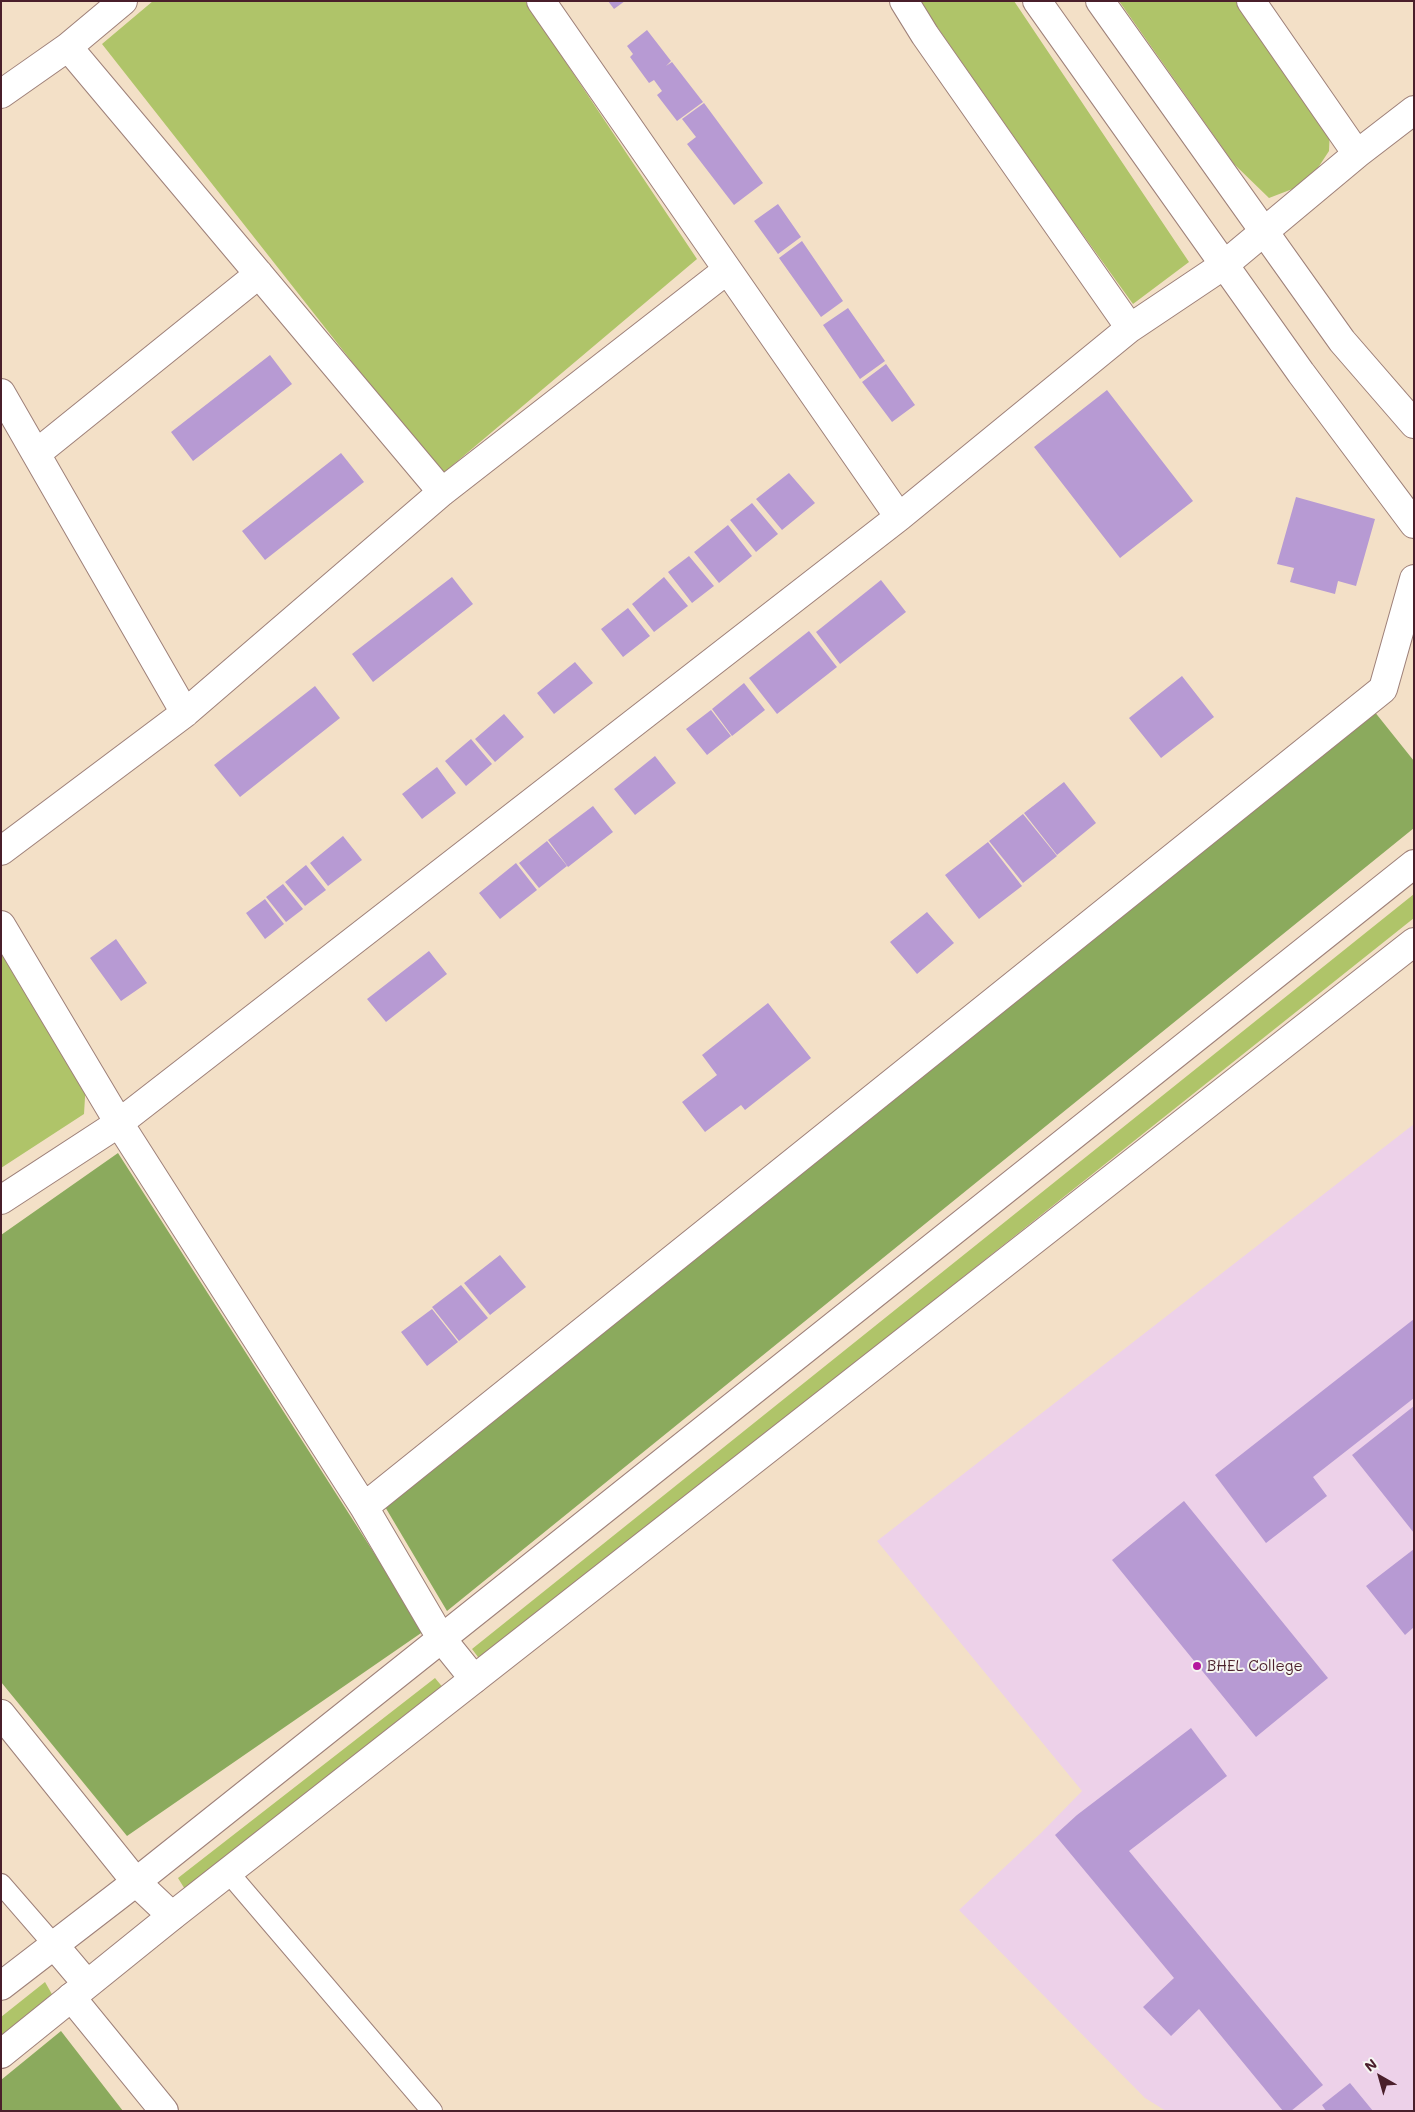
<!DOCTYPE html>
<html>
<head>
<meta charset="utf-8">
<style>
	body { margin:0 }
	#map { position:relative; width:1415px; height:2112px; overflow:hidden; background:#f3e0c7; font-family:Mali,sans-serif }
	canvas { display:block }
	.frame { position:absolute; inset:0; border:2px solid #4a1f2b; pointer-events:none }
	.north { position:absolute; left:1355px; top:2052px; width:50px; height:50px; -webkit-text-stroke:4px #f6f6f2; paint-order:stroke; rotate:322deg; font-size:14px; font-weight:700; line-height:20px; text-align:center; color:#4a1f2b }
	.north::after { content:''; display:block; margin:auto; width:18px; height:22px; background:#4a1f2b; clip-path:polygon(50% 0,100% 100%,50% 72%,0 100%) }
</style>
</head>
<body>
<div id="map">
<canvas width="1415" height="2112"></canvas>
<div class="frame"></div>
<div class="north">N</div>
</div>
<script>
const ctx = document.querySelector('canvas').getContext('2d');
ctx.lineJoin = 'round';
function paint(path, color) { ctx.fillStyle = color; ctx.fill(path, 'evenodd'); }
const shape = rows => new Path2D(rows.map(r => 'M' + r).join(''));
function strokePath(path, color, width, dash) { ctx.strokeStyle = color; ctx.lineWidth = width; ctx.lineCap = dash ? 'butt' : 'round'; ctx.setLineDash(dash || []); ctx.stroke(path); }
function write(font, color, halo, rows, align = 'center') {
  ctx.font = font + ' Mali,sans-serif'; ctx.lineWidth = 4; ctx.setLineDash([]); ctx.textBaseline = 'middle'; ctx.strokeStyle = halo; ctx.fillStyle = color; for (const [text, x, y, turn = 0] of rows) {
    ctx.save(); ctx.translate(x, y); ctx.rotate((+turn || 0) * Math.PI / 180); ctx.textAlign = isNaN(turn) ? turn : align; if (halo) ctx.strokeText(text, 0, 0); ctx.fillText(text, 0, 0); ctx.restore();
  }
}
const built = shape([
	[1414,1124,1414,2111,1166,2111,1145,2098,959,1910,1041,1833,1082,1791,877,1541]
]);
const green = shape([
	[153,1,525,1,697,259,441,475,102,44],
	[919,1,1014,1,1189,262,1133,304,1063,207],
	[1119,1,1241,1,1330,128,1329,151,1308,183,1269,198,1234,164],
	[1414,894,1414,918,481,1661,472,1649],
	[1,939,86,1081,84,1114,1,1168],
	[435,1678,445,1690,186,1891,178,1878],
	[45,1982,53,1996,1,2038,1,2017]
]);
const forest = shape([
	[1370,706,1414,761,1414,828,447,1611,381,1500],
	[118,1153,424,1631,127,1836,1,1682,1,1235],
	[61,2031,123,2111,1,2111,1,2080]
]);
const building = shape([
	[608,1,625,1,614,9],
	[647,30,671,61,666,66,672,62,703,102,677,121,657,95,662,91,654,80,649,83,630,57,633,54,627,46],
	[704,103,763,183,734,205,687,144,696,137,682,119],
	[778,204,801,237,778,254,754,221],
	[802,241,843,301,821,317,779,258],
	[848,308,885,361,860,379,823,325],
	[270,355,292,384,193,461,171,432],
	[886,364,915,405,892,422,862,382],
	[1107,390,1193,501,1120,558,1034,447],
	[341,453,364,482,265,560,242,531],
	[789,473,815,503,782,530,756,499],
	[1296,497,1375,519,1356,586,1338,581,1335,594,1290,582,1294,568,1277,564],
	[752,503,778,534,756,552,730,520],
	[728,525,752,556,719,583,694,552],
	[689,556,714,586,692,603,668,572],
	[452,577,473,604,373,682,352,654],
	[664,577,688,606,654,632,632,604],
	[881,580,906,612,840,664,816,632],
	[628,608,650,636,623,657,601,629],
	[809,631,837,667,777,714,749,678],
	[575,662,593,683,554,714,537,693],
	[1182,676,1214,717,1161,758,1129,718],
	[744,683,765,710,732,736,712,709],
	[315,686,340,718,240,797,214,765],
	[711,710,731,736,707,755,686,729],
	[504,714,524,737,495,762,475,739],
	[471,739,492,764,466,786,445,761],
	[655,756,676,783,635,815,614,789],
	[437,767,456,793,422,819,402,794],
	[1064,782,1096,823,1057,855,1024,813],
	[593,806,613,832,568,867,548,840],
	[1023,814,1057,856,1023,883,989,841],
	[343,836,362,860,328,886,310,863],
	[547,841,567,866,539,888,519,863],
	[988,842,1022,886,979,919,945,875],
	[516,863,537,890,500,919,479,893],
	[306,865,326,890,305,906,285,882],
	[283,884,303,909,286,922,266,897],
	[265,899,284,924,265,939,246,913],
	[927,912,954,943,917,974,890,942],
	[116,939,147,983,121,1001,90,958],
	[429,951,447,974,386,1022,367,999],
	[768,1003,811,1058,745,1110,741,1105,705,1132,682,1102,717,1075,702,1055],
	[500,1255,526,1287,490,1315,464,1283],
	[461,1285,488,1318,459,1341,432,1307],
	[432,1309,458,1342,427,1366,401,1332],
	[1414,1319,1414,1398,1313,1477,1327,1496,1266,1543,1215,1475],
	[1414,1406,1414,1533,1352,1455],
	[1184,1501,1328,1678,1256,1737,1112,1560],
	[1414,1549,1414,1627,1405,1635,1366,1586],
	[1191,1728,1227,1776,1129,1851,1323,2085,1291,2111,1283,2111,1199,2009,1171,2036,1143,2007,1174,1978,1055,1835,1077,1815],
	[1350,2083,1373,2111,1326,2111,1322,2105]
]);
const lane = shape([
	[228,1872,432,2111],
	[1,1884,54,1945]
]);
const street = shape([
	[123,1,68,47,442,492],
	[541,1,899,517],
	[904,1,925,35,1130,328],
	[1251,1,1357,154],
	[1,94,68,47],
	[1,393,185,713],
	[37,453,259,274],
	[1,851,185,713,442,492,727,270],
	[1,925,119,1123,364,1507,441,1638,474,1679],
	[1,1200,119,1123,899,517,1130,328,1224,265,1357,154,1414,110],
	[364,1507,1383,689,1414,579],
	[1,1714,136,1882,172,1916],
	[71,1997,164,2111]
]);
const secondary = shape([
	[1037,1,1301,373,1414,524],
	[1100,1,1342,341,1414,424],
	[54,1945,87,1984],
	[1,1986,136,1882,1414,864],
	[1,2054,172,1916,1414,942]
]);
const markers = [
	[1197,1666,5,"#b5179e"]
];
const poiNames = [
	["BHEL College",1207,1666]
];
paint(built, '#edd1e9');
paint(green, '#afc469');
paint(forest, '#8baa5d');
paint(building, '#b79ad3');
strokePath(lane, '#9e8079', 22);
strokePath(street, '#9e8079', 30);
strokePath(secondary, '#9e8079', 30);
strokePath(lane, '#fff', 20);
strokePath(street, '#fff', 28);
strokePath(secondary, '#fff', 28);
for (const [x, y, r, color] of markers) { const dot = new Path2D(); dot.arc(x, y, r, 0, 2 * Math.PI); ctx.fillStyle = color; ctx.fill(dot); strokePath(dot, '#f6f6f2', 2); }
write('15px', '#4a1f2b', '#f6f6f2', poiNames, 'left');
</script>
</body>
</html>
